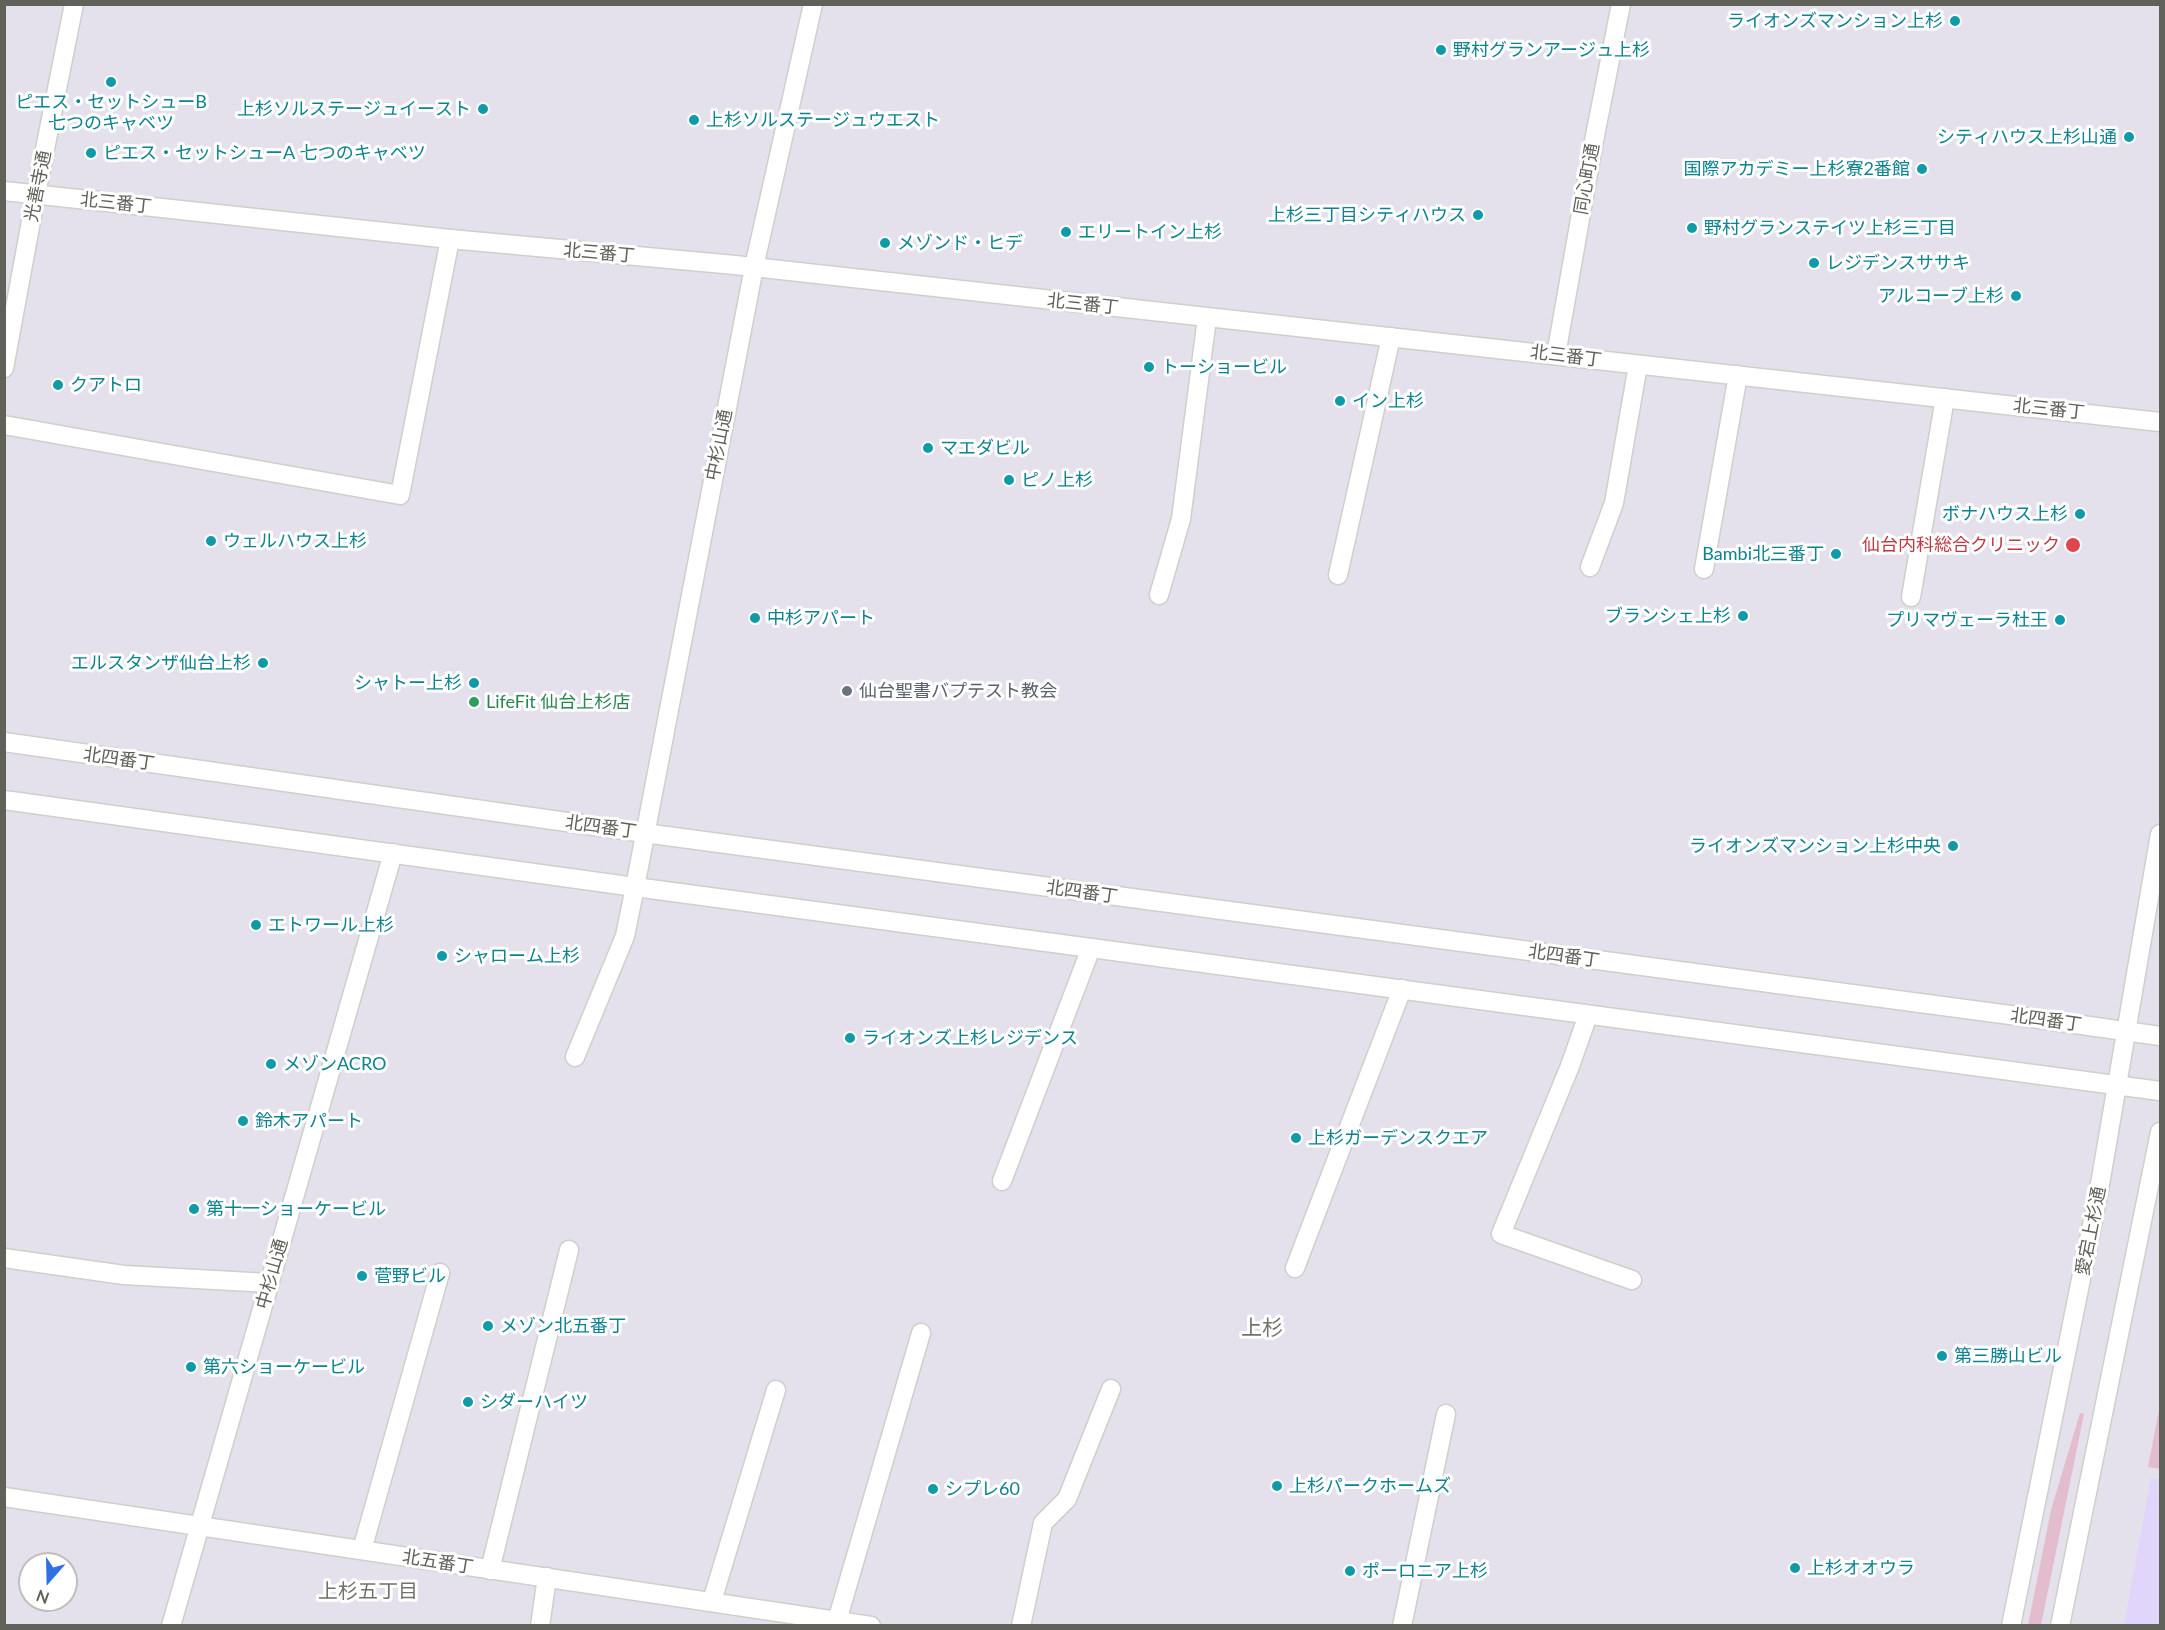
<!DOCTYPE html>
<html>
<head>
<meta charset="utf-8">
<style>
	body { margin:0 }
	#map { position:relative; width:2165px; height:1630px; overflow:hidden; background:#e4e0ec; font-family:Lato,sans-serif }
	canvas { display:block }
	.frame { position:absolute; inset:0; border:6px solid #606159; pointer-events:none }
	.north { position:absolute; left:18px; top:1552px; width:60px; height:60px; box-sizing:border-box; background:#fff; border:2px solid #bfc0bd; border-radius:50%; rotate:200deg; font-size:16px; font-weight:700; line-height:24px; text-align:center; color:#606159 }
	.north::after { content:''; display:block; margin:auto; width:21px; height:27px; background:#2f71e3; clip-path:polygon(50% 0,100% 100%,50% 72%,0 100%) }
</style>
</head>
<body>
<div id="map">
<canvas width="2165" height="1630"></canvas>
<div class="frame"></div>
<div class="north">N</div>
</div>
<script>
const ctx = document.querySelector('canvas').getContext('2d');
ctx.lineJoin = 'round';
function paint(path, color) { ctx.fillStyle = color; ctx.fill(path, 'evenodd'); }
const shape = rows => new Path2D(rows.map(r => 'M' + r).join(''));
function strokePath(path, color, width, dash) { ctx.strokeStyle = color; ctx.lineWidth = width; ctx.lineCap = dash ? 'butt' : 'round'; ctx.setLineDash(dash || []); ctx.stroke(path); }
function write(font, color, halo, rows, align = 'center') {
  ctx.font = font + ' Lato,"Noto Sans JP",sans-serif'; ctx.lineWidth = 6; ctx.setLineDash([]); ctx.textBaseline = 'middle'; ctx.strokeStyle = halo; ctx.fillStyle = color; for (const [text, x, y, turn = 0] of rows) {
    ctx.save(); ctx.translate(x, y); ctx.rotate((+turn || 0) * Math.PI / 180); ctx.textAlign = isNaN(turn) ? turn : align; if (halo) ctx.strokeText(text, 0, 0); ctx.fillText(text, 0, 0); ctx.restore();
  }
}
const commercial = shape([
	[2151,1478,2160,1480,2160,1625,2124,1625]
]);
const green = shape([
	[2160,1405,2160,1469,2148,1467],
	[2080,1413,2084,1414,2041,1625,2028,1625,2051,1510]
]);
const service = shape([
	[4,425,400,495,450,239],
	[1590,567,1614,503,1638,365],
	[1704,569,1738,375],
	[1338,575,1391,337],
	[1159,595,1181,519,1207,318],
	[1911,597,1945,398],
	[1588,1015,1570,1066,1501,1234,1632,1280],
	[575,1057,625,936,635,887],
	[1002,1181,1091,948],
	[4,1258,124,1275,269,1283],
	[1295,1268,1402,989],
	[362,1550,440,1273],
	[490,1570,569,1250],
	[712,1601,776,1390],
	[837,1621,921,1333],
	[540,1626,547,1577],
	[1021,1626,1043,1523,1067,1499,1111,1389],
	[1402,1626,1446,1414]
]);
const minor = shape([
	[4,191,450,239,735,265,2160,422],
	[1556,355,1593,146,1621,4],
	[4,368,36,194,74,4],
	[635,887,754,267,813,4],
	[4,1497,871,1626],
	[171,1626,393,853]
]);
const tertiary = shape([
	[4,742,644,833,2025,1017,2160,1036],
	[4,800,635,887,2160,1091],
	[2011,1626,2099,1190,2160,834],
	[2060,1626,2160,1132]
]);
const markers = [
	[1955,21,6,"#0f9aa8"],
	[1441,50,6,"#0f9aa8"],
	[111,82,6,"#0f9aa8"],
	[483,109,6,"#0f9aa8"],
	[694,120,6,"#0f9aa8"],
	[2129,137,6,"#0f9aa8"],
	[91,153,6,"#0f9aa8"],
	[1922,169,6,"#0f9aa8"],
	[1478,215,6,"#0f9aa8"],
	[1692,228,6,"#0f9aa8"],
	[1066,232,6,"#0f9aa8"],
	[885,243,6,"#0f9aa8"],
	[1814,263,6,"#0f9aa8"],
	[2016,296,6,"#0f9aa8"],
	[1149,367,6,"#0f9aa8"],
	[58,385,6,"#0f9aa8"],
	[1340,401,6,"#0f9aa8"],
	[928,448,6,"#0f9aa8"],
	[1009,480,6,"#0f9aa8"],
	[2080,514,6,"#0f9aa8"],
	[211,541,6,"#0f9aa8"],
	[2073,545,8,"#e0444e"],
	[1836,554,6,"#0f9aa8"],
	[1743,616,6,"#0f9aa8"],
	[755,618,6,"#0f9aa8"],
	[2060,620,6,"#0f9aa8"],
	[263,663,6,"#0f9aa8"],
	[474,683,6,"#0f9aa8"],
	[847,691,6,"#6b7280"],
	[474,702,6,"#2e9e5b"],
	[1953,846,6,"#0f9aa8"],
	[256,925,6,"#0f9aa8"],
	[442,956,6,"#0f9aa8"],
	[850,1038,6,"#0f9aa8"],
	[271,1064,6,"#0f9aa8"],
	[243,1121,6,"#0f9aa8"],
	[1296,1138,6,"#0f9aa8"],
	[194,1209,6,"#0f9aa8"],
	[362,1276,6,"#0f9aa8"],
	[488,1326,6,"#0f9aa8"],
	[1942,1356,6,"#0f9aa8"],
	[191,1367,6,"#0f9aa8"],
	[468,1402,6,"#0f9aa8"],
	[1277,1486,6,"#0f9aa8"],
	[933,1489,6,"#0f9aa8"],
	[1795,1568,6,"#0f9aa8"],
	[1350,1571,6,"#0f9aa8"]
];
const cultureNames = [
	["ライオンズマンション上杉",1943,21,"right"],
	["野村グランアージュ上杉",1453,50],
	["ピエス・セットシューB",111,102,"center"],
	["七つのキャベツ",111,123,"center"],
	["上杉ソルステージュイースト",471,109,"right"],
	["上杉ソルステージュウエスト",706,120],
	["シティハウス上杉山通",2117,137,"right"],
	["ピエス・セットシューA 七つのキャベツ",103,153],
	["国際アカデミー上杉寮2番館",1910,169,"right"],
	["上杉三丁目シティハウス",1466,215,"right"],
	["野村グランステイツ上杉三丁目",1704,228],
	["エリートイン上杉",1078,232],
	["メゾンド・ヒデ",897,243],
	["レジデンスササキ",1826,263],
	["アルコーブ上杉",2004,296,"right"],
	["トーショービル",1161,367],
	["クアトロ",70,385],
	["イン上杉",1352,401],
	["マエダビル",940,448],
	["ピノ上杉",1021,480],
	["ボナハウス上杉",2068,514,"right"],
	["ウェルハウス上杉",223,541],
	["Bambi北三番丁",1824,554,"right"],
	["ブランシェ上杉",1731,616,"right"],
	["中杉アパート",767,618],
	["プリマヴェーラ杜王",2048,620,"right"],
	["エルスタンザ仙台上杉",251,663,"right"],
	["シャトー上杉",462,683,"right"],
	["ライオンズマンション上杉中央",1941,846,"right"],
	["エトワール上杉",268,925],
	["シャローム上杉",454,956],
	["ライオンズ上杉レジデンス",862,1038],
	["メゾンACRO",283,1064],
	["鈴木アパート",255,1121],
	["上杉ガーデンスクエア",1308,1138],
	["第十一ショーケービル",206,1209],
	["菅野ビル",374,1276],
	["メゾン北五番丁",500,1326],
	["第三勝山ビル",1954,1356],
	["第六ショーケービル",203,1367],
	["シダーハイツ",480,1402],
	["上杉パークホームズ",1289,1486],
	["シプレ60",945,1489],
	["上杉オオウラ",1807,1568],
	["ポーロニア上杉",1362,1571]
];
const streetNames = [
	["同心町通",1587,179,-80],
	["光善寺通",38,186,-79],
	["北三番丁",116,203,6],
	["北三番丁",599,253,5],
	["北三番丁",1083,304,6],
	["北三番丁",1566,356,7],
	["北三番丁",2049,409,6],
	["中杉山通",719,445,-79],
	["北四番丁",119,759,8],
	["北四番丁",601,827,8],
	["北四番丁",1082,892,8],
	["北四番丁",1564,956,8],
	["北四番丁",2046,1020,8],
	["愛宕上杉通",2091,1231,-79],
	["中杉山通",272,1274,-74],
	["北五番丁",438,1562,9]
];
const healthNames = [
	["仙台内科総合クリニック",2060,545]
];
const worshipNames = [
	["仙台聖書バプテスト教会",859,691]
];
const leisureNames = [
	["LifeFit 仙台上杉店",486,702]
];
const neighbourhoodNames = [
	["上杉五丁目",368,1592]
];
const quarterNames = [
	["上杉",1262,1328]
];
paint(commercial, '#e1d5fc');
paint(green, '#e3bdce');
strokePath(service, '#ced0c9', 21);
strokePath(minor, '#ced0c9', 21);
strokePath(tertiary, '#ced0c9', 21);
strokePath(service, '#fff', 18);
strokePath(minor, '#fff', 18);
strokePath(tertiary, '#fff', 18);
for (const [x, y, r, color] of markers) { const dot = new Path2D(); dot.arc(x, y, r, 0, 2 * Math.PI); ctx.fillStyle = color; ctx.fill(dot); strokePath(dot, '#fff', 2); }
write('18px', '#0d838f', '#fff', cultureNames, 'left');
write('18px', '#606159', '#fff', streetNames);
write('18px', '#be3a42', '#fff', healthNames, 'right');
write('18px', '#5b616d', '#fff', worshipNames, 'left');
write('18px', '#27864d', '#fff', leisureNames, 'left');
write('20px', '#72736a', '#fff', neighbourhoodNames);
write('21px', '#72736a', '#fff', quarterNames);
</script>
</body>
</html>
